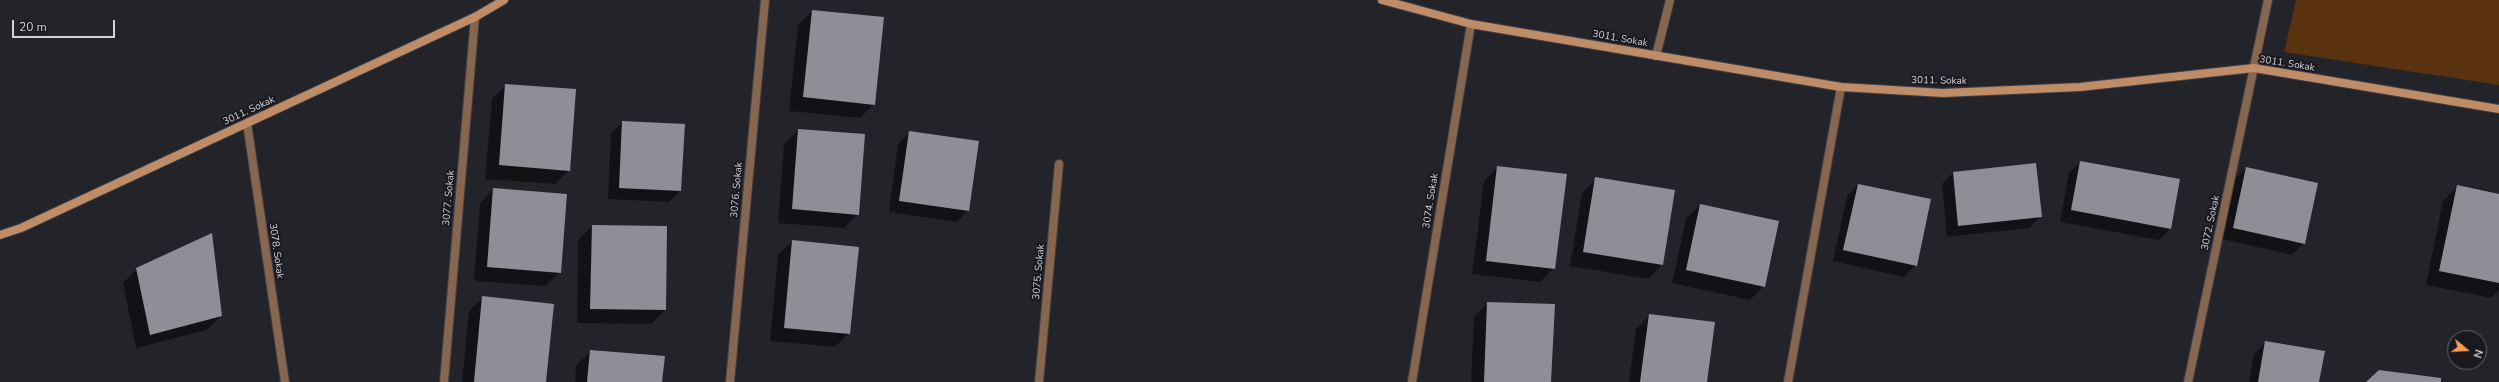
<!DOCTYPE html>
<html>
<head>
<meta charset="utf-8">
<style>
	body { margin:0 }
	#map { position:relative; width:2499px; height:382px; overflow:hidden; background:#23232a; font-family:"Nunito Sans",sans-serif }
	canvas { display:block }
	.north { position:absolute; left:2447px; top:330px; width:40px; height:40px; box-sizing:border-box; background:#1a1920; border:1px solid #646369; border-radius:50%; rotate:108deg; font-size:11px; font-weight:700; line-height:16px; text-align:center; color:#d3d2d7 }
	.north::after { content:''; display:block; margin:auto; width:14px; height:18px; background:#fb9e51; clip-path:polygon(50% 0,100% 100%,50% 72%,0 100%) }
	.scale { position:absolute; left:12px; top:20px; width:103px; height:18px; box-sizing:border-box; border:2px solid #d3d2d7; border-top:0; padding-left:5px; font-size:12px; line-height:14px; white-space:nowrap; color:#d3d2d7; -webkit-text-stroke:3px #1a1920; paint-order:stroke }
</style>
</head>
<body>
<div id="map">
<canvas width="2499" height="382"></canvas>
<div class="north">N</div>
<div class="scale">20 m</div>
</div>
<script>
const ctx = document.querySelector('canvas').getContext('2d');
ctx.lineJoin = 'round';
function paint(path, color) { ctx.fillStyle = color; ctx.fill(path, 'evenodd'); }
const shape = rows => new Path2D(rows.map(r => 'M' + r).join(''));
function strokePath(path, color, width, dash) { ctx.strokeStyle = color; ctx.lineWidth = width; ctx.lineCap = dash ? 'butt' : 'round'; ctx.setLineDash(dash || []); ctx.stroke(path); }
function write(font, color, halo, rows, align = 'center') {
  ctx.font = font + ' "Nunito Sans",sans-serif'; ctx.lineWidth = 4; ctx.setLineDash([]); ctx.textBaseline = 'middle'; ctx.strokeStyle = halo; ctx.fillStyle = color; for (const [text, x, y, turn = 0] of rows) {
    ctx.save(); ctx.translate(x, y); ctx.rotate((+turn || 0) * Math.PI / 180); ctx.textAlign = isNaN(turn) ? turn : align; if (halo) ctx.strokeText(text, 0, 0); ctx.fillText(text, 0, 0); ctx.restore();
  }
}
const green = shape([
	[2296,0,2499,0,2499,85,2284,52]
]);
const shadow = shape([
	[812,11,874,104,860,118,789,111,798,25],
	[506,85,569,170,555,184,485,179,492,99],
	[623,122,684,125,680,191,669,202,608,199,611,133],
	[798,130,858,214,844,228,778,223,784,144],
	[910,132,968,211,957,222,889,212,898,144],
	[2081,162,2170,229,2159,240,2060,222,2069,173],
	[2035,164,2040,217,2029,228,1947,237,1942,184,1953,173],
	[1498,167,1554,268,1540,282,1472,274,1484,181],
	[2247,168,2304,243,2292,255,2222,239,2235,179],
	[1596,179,1662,265,1648,279,1570,266,1582,193],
	[1858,185,1916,265,1904,277,1833,261,1847,196],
	[2457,187,2499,195,2499,290,2491,298,2426,285,2443,201],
	[494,189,560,272,546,286,474,281,480,203],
	[1700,205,1764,286,1750,300,1672,283,1686,219],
	[592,226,665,310,651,324,577,323,578,240],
	[792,241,849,333,835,347,770,341,778,255],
	[137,269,221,316,207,330,136,348,123,283],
	[483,297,545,382,462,382,469,311],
	[1488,303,1550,382,1471,382,1474,317],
	[1650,315,1706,382,1629,382,1636,329],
	[2265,343,2318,382,2249,382,2254,354],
	[591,351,661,382,575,382,576,365]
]);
const building = shape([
	[812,10,884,17,875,105,803,97],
	[505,84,576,89,570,171,499,165],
	[622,121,685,124,681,191,619,188],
	[798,129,865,134,859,215,792,209],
	[909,131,979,141,969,211,899,201],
	[2080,161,2180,179,2171,229,2071,210],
	[2036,163,2042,217,1958,226,1953,172],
	[1497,166,1567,174,1555,269,1486,261],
	[2246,167,2318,183,2305,244,2233,228],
	[1595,177,1675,190,1663,265,1583,252],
	[1858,184,1931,199,1917,266,1843,250],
	[2457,185,2499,194,2499,283,2439,271],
	[493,188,567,194,561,273,487,267],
	[1700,204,1779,221,1765,287,1686,270],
	[592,225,667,226,666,310,590,309],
	[212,233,222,316,150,335,136,268],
	[792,240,859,247,850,334,784,328],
	[482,296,554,304,546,382,474,382],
	[1487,302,1555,304,1551,382,1484,382],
	[1649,314,1715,322,1707,382,1640,382],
	[2265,341,2325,351,2319,382,2258,382],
	[590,350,665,356,662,382,587,382],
	[2379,370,2441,378,2441,382,2366,382]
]);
const street = shape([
	[1656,56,1670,0],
	[247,123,285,382],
	[444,382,475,17],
	[730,382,765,0],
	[1039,382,1059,164],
	[1412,382,1471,24],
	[1788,382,1841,87],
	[2188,382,2268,0]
]);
const secondary = shape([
	[1382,0,1471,24,1841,87,1943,93,2080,87,2254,68,2499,109],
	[0,235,21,228,247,123,475,17,504,0]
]);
const streetNames = [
	["3011. Sokak",1620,39,10],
	["3011. Sokak",2287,64,9],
	["3011. Sokak",1939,81,1],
	["3011. Sokak",249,111,-25],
	["3076. Sokak",737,190,-85],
	["3077. Sokak",449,198,-85],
	["3074. Sokak",1431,201,-81],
	["3072. Sokak",2211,223,-78],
	["3078. Sokak",276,251,82],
	["3075. Sokak",1039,272,-85]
];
paint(green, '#593210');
paint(shadow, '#0007');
paint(building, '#8f8e97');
strokePath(street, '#3f3f46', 10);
strokePath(secondary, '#3f3f46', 10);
strokePath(street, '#86664f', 8);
strokePath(secondary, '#be8c66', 8);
write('10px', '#d3d2d7', '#1a1920', streetNames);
</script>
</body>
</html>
